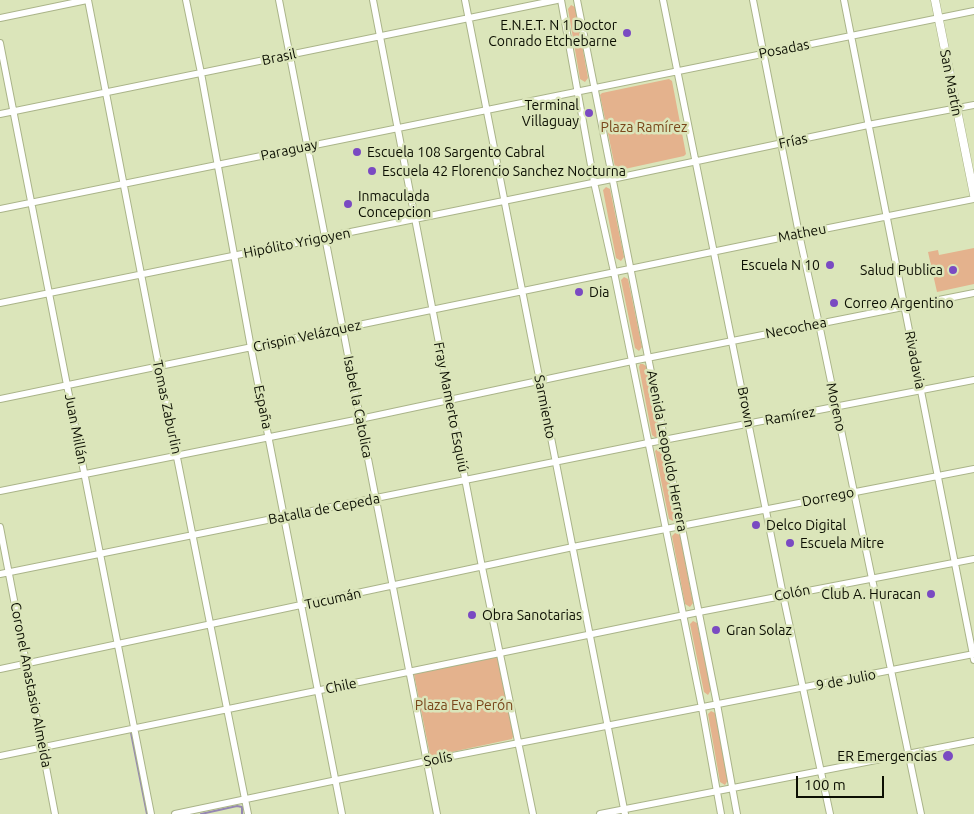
<!DOCTYPE html>
<html>
<head>
<meta charset="utf-8">
<style>
	body { margin:0 }
	#map { position:relative; width:974px; height:814px; overflow:hidden; background:#dbe5ba; font-family:Ubuntu,sans-serif }
	canvas { display:block }
	.scale { position:absolute; left:796px; top:776px; width:88px; height:22px; box-sizing:border-box; border:2px solid #0c0f02; border-top:0; padding-left:6px; font-size:15px; line-height:18px; white-space:nowrap; color:#0c0f02; -webkit-text-stroke:4px #dbe5ba; paint-order:stroke }
</style>
</head>
<body>
<div id="map">
<canvas width="974" height="814"></canvas>
<div class="scale">100 m</div>
</div>
<script>
const ctx = document.querySelector('canvas').getContext('2d');
ctx.lineJoin = 'round';
function paint(path, color) { ctx.fillStyle = color; ctx.fill(path, 'evenodd'); }
const shape = rows => new Path2D(rows.map(r => 'M' + r).join(''));
function strokePath(path, color, width, dash) { ctx.strokeStyle = color; ctx.lineWidth = width; ctx.lineCap = dash ? 'butt' : 'round'; ctx.setLineDash(dash || []); ctx.stroke(path); }
function write(font, color, halo, rows, align = 'center') {
  ctx.font = font + ' Ubuntu,sans-serif'; ctx.lineWidth = 5; ctx.setLineDash([]); ctx.textBaseline = 'middle'; ctx.strokeStyle = halo; ctx.fillStyle = color; for (const [text, x, y, turn = 0] of rows) {
    ctx.save(); ctx.translate(x, y); ctx.rotate((+turn || 0) * Math.PI / 180); ctx.textAlign = isNaN(turn) ? turn : align; if (halo) ctx.strokeText(text, 0, 0); ctx.fillText(text, 0, 0); ctx.restore();
  }
}
const green = shape([
	[571,5,575,7,588,78,585,82,580,79,568,9],
	[669,79,672,81,686,154,684,156,620,170,615,167,600,95,602,93],
	[606,187,610,189,624,257,621,261,616,258,603,190],
	[974,248,974,284,937,292,928,252,938,250,939,255],
	[624,277,628,279,642,347,639,351,635,348,621,280],
	[640,364,643,364,646,366,659,433,656,438,652,435,639,367],
	[658,448,662,450,676,517,673,521,669,519,655,451],
	[675,533,680,535,693,603,690,607,685,604,672,536],
	[693,621,697,623,711,690,708,695,704,692,690,624],
	[495,656,498,659,514,734,512,739,433,756,430,755,414,674,415,672],
	[711,711,715,713,728,780,725,785,720,782,708,714]
]);
const stream = shape([
	[131,733,147,814],
	[201,814,237,806,242,807,242,814]
]);
const minor = shape([
	[88,0,159,367,248,814],
	[186,0,201,73,251,348,342,814],
	[279,0,437,814],
	[373,0,482,567,533,814],
	[465,0,625,814],
	[561,0,594,182,614,272,702,708,721,814],
	[577,0,717,704,737,814],
	[663,0,783,595,830,814],
	[753,0,799,234,819,324,921,814],
	[844,0,974,660],
	[0,18,87,0],
	[0,43,151,814],
	[0,114,557,0],
	[0,209,974,11],
	[0,303,612,179,868,125,974,105],
	[0,399,799,234,974,199],
	[0,491,360,419,632,361,974,293],
	[0,527,55,814],
	[0,574,648,443,974,380],
	[0,669,573,547,974,469],
	[0,756,699,612,974,559],
	[175,814,427,761,974,654],
	[600,814,974,741]
]);
const major = shape([
	[935,0,974,195]
]);
const markers = [
	[627,33,5,"#7a4ac2"],
	[589,113,5,"#7a4ac2"],
	[357,152,5,"#7a4ac2"],
	[372,171,5,"#7a4ac2"],
	[348,204,5,"#7a4ac2"],
	[830,265,5,"#7a4ac2"],
	[953,270,5,"#7a4ac2"],
	[579,292,5,"#7a4ac2"],
	[834,303,5,"#7a4ac2"],
	[756,525,5,"#7a4ac2"],
	[790,543,5,"#7a4ac2"],
	[931,594,5,"#7a4ac2"],
	[472,615,5,"#7a4ac2"],
	[716,630,5,"#7a4ac2"],
	[948,756,6,"#7a4ac2"]
];
const poiNames = [
	["E.N.E.T. N 1 Doctor",617,25,"right"],
	["Conrado Etchebarne",617,41,"right"],
	["Terminal",579,105,"right"],
	["Villaguay",579,121,"right"],
	["Escuela 108 Sargento Cabral",367,152],
	["Escuela 42 Florencio Sanchez Nocturna",382,171],
	["Inmaculada",358,196],
	["Concepcion",358,212],
	["Escuela N 10",820,265,"right"],
	["Salud Publica",943,270,"right"],
	["Dia",589,292],
	["Correo Argentino",844,303],
	["Delco Digital",766,525],
	["Escuela Mitre",800,543],
	["Club A. Huracan",921,594,"right"],
	["Obra Sanotarias",482,615],
	["Gran Solaz",726,630],
	["ER Emergencias",937,756,"right"]
];
const streetNames = [
	["Posadas",784,49,-11],
	["Brasil",279,57,-12],
	["San Martín",951,83,79],
	["Frías",793,141,-12],
	["Paraguay",289,150,-12],
	["Matheu",802,233,-11],
	["Hipólito Yrigoyen",297,243,-11],
	["Necochea",796,328,-11],
	["Crispin Velázquez",307,336,-12],
	["Rivadavia",915,360,79],
	["Tomas Zaburlin",167,407,78],
	["España",263,407,78],
	["Isabel la Catolica",358,407,79],
	["Fray Mamerto Esquiú",451,407,79],
	["Sarmiento",545,407,79],
	["Brown",746,407,79],
	["Moreno",836,407,78],
	["Ramírez",790,416,-10],
	["Juan Millán",76,429,79],
	["Avenida Leopoldo Herrera",667,451,79],
	["Dorrego",828,497,-11],
	["Batalla de Cepeda",324,509,-11],
	["Colón",792,593,-11],
	["Tucumán",333,599,-12],
	["9 de Julio",846,680,-11],
	["Coronel Anastasio Almeida",31,685,79],
	["Chile",341,686,-12],
	["Solís",438,759,-11]
];
const parkNames = [
	["Plaza Ramírez",644,127],
	["Plaza Eva Perón",464,705]
];
paint(green, '#e4b28d');
strokePath(stream, '#9587b2', 2);
strokePath(minor, '#aab489', 8);
strokePath(major, '#aab489', 9);
strokePath(minor, '#fff', 6);
strokePath(major, '#fff', 8);
for (const [x, y, r, color] of markers) { const dot = new Path2D(); dot.arc(x, y, r, 0, 2 * Math.PI); ctx.fillStyle = color; ctx.fill(dot); strokePath(dot, '#dbe5ba', 2); }
write('14px', '#0c0f02', '#dbe5ba', poiNames, 'left');
write('14px', '#0c0f02', '#dbe5ba', streetNames);
write('14px', '#79471b', '#dbe5ba', parkNames);
</script>
</body>
</html>
